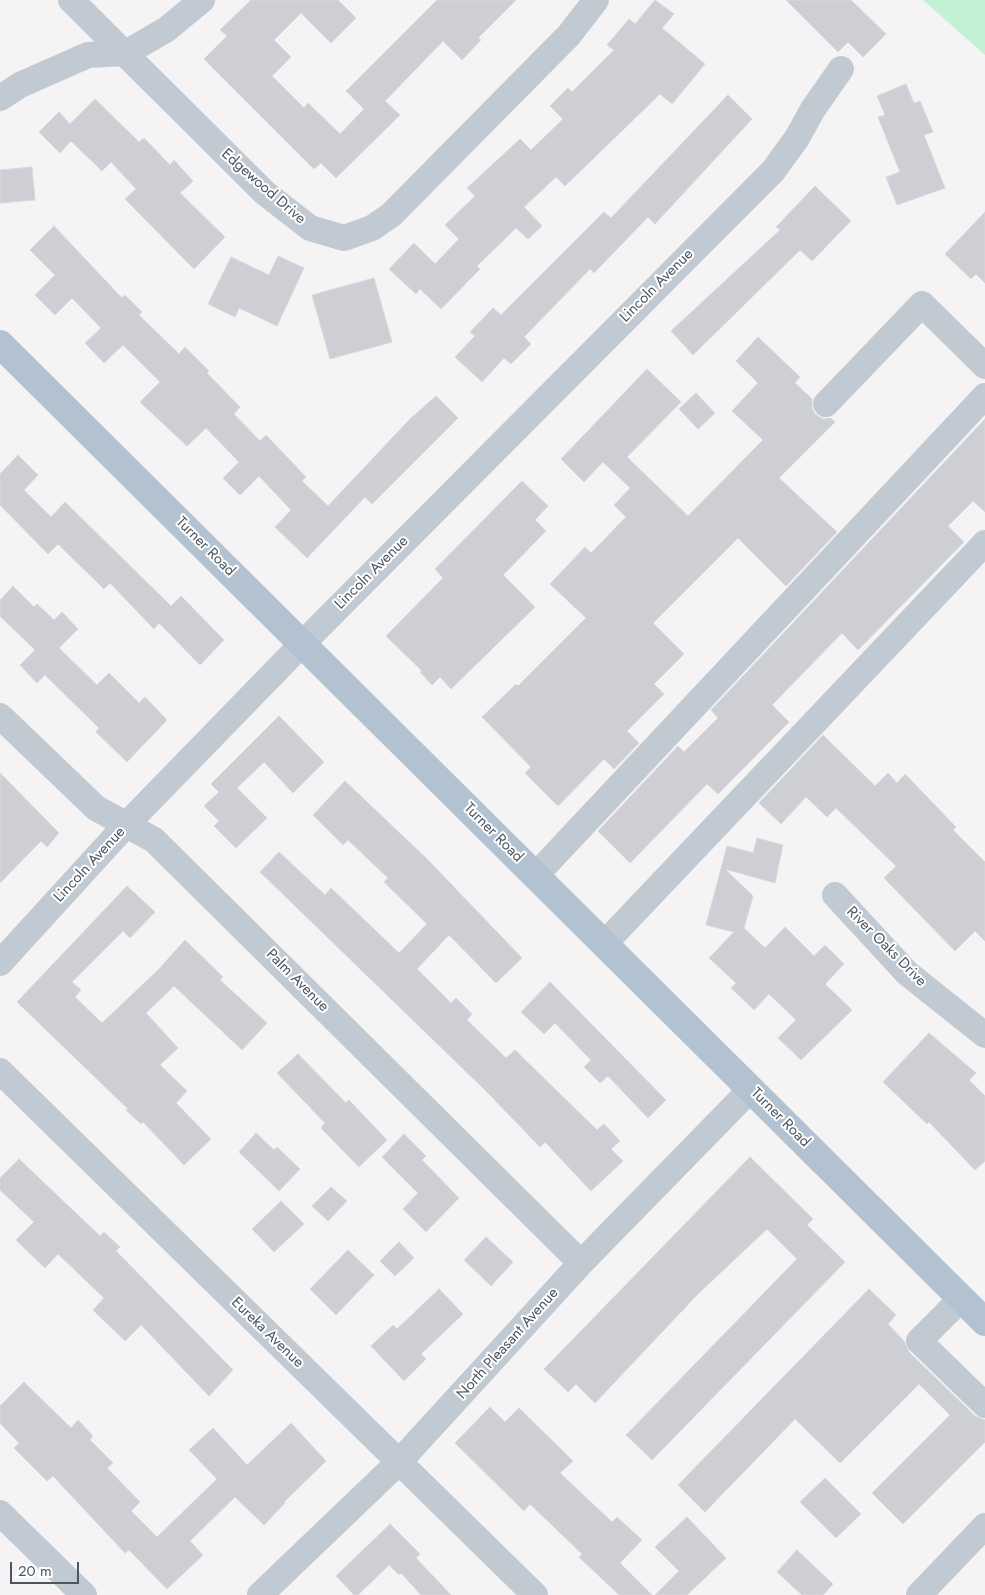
<!DOCTYPE html>
<html>
<head>
<meta charset="utf-8">
<style>
	body { margin:0 }
	#map { position:relative; width:985px; height:1595px; overflow:hidden; background:#f5f3f3; font-family:Jost,sans-serif }
	canvas { display:block }
	.scale { position:absolute; left:10px; top:1562px; width:69px; height:22px; box-sizing:border-box; border:2px solid #4a5661; border-top:0; padding-left:6px; font-size:15px; line-height:18px; white-space:nowrap; color:#4a5661; -webkit-text-stroke:4px #fff; paint-order:stroke }
</style>
</head>
<body>
<div id="map">
<canvas width="985" height="1595"></canvas>
<div class="scale">20 m</div>
</div>
<script>
const ctx = document.querySelector('canvas').getContext('2d');
ctx.lineJoin = 'round';
function paint(path, color) { ctx.fillStyle = color; ctx.fill(path, 'evenodd'); }
const shape = rows => new Path2D(rows.map(r => 'M' + r).join(''));
function strokePath(path, color, width, dash) { ctx.strokeStyle = color; ctx.lineWidth = width; ctx.lineCap = dash ? 'butt' : 'round'; ctx.setLineDash(dash || []); ctx.stroke(path); }
function write(font, color, halo, rows, align = 'center') {
  ctx.font = font + ' Jost,sans-serif'; ctx.lineWidth = 4; ctx.setLineDash([]); ctx.textBaseline = 'middle'; ctx.strokeStyle = halo; ctx.fillStyle = color; for (const [text, x, y, turn = 0] of rows) {
    ctx.save(); ctx.translate(x, y); ctx.rotate((+turn || 0) * Math.PI / 180); ctx.textAlign = isNaN(turn) ? turn : align; if (halo) ctx.strokeText(text, 0, 0); ctx.fillText(text, 0, 0); ctx.restore();
  }
}
const green = shape([
	[923,0,985,0,985,55]
]);
const building = shape([
	[251,0,338,0,356,18,331,43,301,13,274,40,291,57,272,76,304,108,308,103,340,134,364,109,346,91,437,0,516,0,478,38,481,40,462,60,443,41,385,101,400,115,336,178,321,163,314,169,204,59,227,36,220,30,251,0],
	[655,0,674,14,662,28,705,64,672,104,660,94,565,186,556,177,524,207,542,226,528,239,516,228,477,266,480,269,441,309,420,289,416,294,389,269,414,243,435,264,459,239,445,225,475,196,467,188,520,139,531,150,563,119,550,106,568,88,572,92,614,50,607,45,629,19,635,24,655,0],
	[786,0,851,0,886,34,863,57,848,42,838,52,786,0],
	[906,84,914,103,920,101,933,132,924,135,945,188,897,205,886,177,900,172,878,117,885,115,877,96,906,84],
	[728,95,752,119,655,224,648,217,594,273,590,269,524,337,531,344,511,364,504,358,482,382,455,357,475,336,470,332,493,308,501,315,604,212,611,218,728,95],
	[95,99,139,142,144,138,170,165,174,160,193,181,180,193,225,237,194,269,125,199,136,189,111,162,102,171,71,141,60,153,39,132,59,112,70,124,95,99],
	[32,167,35,200,0,203,0,170,32,167],
	[815,186,851,221,812,261,800,250,693,355,671,331,780,230,776,227,815,186],
	[985,212,985,283,976,274,971,279,945,254,985,212],
	[54,226,122,298,125,295,142,312,139,315,179,354,185,347,209,371,207,373,240,407,234,414,260,441,266,435,306,477,302,481,328,506,410,419,436,396,458,418,372,504,365,497,307,558,275,527,291,510,259,476,240,495,223,478,239,462,206,428,187,446,140,402,160,382,123,345,104,363,85,343,101,328,72,298,55,315,35,295,55,275,30,250,54,226],
	[278,256,304,268,277,326,239,308,235,317,208,304,231,257,269,275,278,256],
	[374,278,392,342,330,359,312,295,374,278],
	[758,337,800,377,795,383,812,399,812,408,815,414,823,419,831,418,835,422,779,478,837,532,786,586,738,538,653,623,684,654,654,684,664,694,627,731,639,743,614,769,604,759,558,806,525,773,531,767,482,717,516,684,518,686,586,618,550,584,585,547,591,553,626,517,614,505,630,488,603,462,584,482,561,459,647,369,681,402,627,457,688,516,763,440,732,411,758,383,736,361,758,337],
	[696,393,715,413,698,429,679,409,696,393],
	[985,419,985,512,973,501,948,526,964,542,858,650,842,633,772,705,789,722,718,794,707,784,630,863,598,831,678,746,684,752,718,718,711,710,985,419],
	[18,455,38,475,24,490,51,517,65,502,171,606,181,596,224,640,200,665,159,623,154,629,110,583,104,589,58,544,48,554,0,505,0,474,18,455],
	[522,481,548,506,535,520,546,531,503,575,535,607,451,689,440,677,432,685,420,672,422,671,386,636,443,578,435,569,522,481],
	[13,586,34,607,37,604,54,620,62,612,78,629,59,648,97,685,109,673,139,703,145,697,167,720,127,762,96,732,99,728,45,675,37,683,20,665,35,650,0,616,0,600,13,586],
	[279,716,324,762,293,793,264,762,237,788,267,818,236,848,214,826,219,821,204,806,219,792,211,784,279,716],
	[823,735,875,786,888,773,897,783,905,774,956,827,953,830,985,862,985,941,975,931,955,951,884,878,896,866,836,808,827,817,806,797,781,824,759,803,823,735],
	[0,773,59,833,47,847,41,841,0,883,0,773],
	[345,781,427,859,522,958,496,983,449,935,417,969,451,1003,456,998,472,1014,467,1020,506,1058,515,1050,597,1130,604,1124,620,1141,611,1149,623,1161,591,1191,545,1142,540,1147,486,1091,260,872,279,852,325,895,331,888,399,953,427,924,384,882,388,878,348,840,343,845,313,815,345,781],
	[757,838,783,845,775,883,725,869,753,896,744,928,765,948,785,927,814,956,825,945,844,964,825,984,852,1010,801,1060,778,1038,796,1020,769,994,754,1010,731,988,736,983,709,958,734,932,706,925,727,846,753,853,757,838],
	[127,886,155,912,130,938,123,931,72,982,81,990,75,997,102,1023,158,970,185,940,223,977,220,980,267,1023,242,1050,174,986,146,1013,178,1048,160,1065,187,1091,176,1103,211,1139,184,1165,143,1122,141,1124,126,1110,128,1109,17,1002,127,886],
	[550,982,666,1100,648,1118,608,1076,600,1083,584,1067,591,1060,555,1023,544,1034,521,1012,550,982],
	[929,1033,976,1073,969,1080,985,1096,985,1161,975,1170,929,1122,927,1124,883,1082,929,1033],
	[298,1054,346,1103,349,1100,387,1140,359,1167,321,1128,325,1123,277,1073,298,1054],
	[256,1133,274,1150,277,1147,300,1169,279,1191,239,1152,256,1133],
	[404,1134,426,1156,422,1160,459,1198,426,1232,403,1209,418,1193,382,1157,404,1134],
	[750,1157,813,1219,807,1225,845,1262,652,1460,626,1435,797,1259,767,1229,698,1294,595,1403,576,1384,568,1392,544,1369,750,1157],
	[19,1159,100,1236,104,1232,120,1247,116,1251,233,1370,209,1396,141,1325,125,1341,93,1310,104,1298,58,1254,45,1268,16,1240,34,1222,0,1190,0,1178,19,1159],
	[331,1187,347,1201,328,1221,312,1206,331,1187],
	[281,1201,304,1224,274,1252,252,1229,281,1201],
	[486,1237,513,1262,491,1286,464,1260,486,1237],
	[399,1242,414,1258,395,1276,380,1261,399,1242],
	[348,1250,374,1275,336,1315,310,1289,348,1250],
	[439,1289,463,1314,421,1354,426,1359,404,1381,371,1346,393,1325,397,1329,439,1289],
	[869,1289,896,1315,888,1324,904,1341,909,1352,975,1416,985,1420,985,1442,903,1524,872,1493,950,1415,919,1384,840,1463,795,1419,705,1512,678,1485,869,1289],
	[24,1382,71,1428,78,1420,93,1436,90,1440,113,1463,107,1468,140,1502,131,1511,157,1537,217,1479,189,1450,213,1428,247,1465,291,1423,326,1461,284,1502,285,1503,264,1525,235,1497,190,1541,203,1555,167,1589,129,1550,125,1553,53,1476,47,1481,14,1448,19,1443,0,1423,0,1406,24,1382],
	[490,1407,505,1422,519,1408,573,1461,560,1473,612,1522,617,1517,642,1540,620,1563,652,1595,619,1595,579,1557,582,1554,530,1504,524,1511,455,1443,490,1407],
	[825,1478,861,1514,836,1538,800,1502,825,1478],
	[687,1517,726,1558,687,1595,655,1595,679,1571,655,1547,687,1517],
	[390,1524,420,1554,416,1558,451,1595,421,1595,401,1573,399,1575,389,1565,358,1595,354,1595,336,1576,390,1524],
	[797,1550,833,1584,823,1595,802,1595,777,1572,797,1550]
]);
const minor = shape([
	[71,0,265,193,310,228,344,238,372,228,391,215,569,35,596,0],
	[0,98,20,85,88,55,126,53,167,29,202,0],
	[826,404,922,304,985,366],
	[0,716,96,808,154,840,581,1263],
	[535,876,985,396],
	[835,895,907,973,985,1035],
	[604,944,985,543],
	[0,963,126,825,302,644,773,171,797,138,813,109,841,69],
	[0,1071,535,1595],
	[961,1299,919,1341,985,1405],
	[0,1513,84,1595],
	[260,1595,399,1462,581,1263,751,1089],
	[919,1595,985,1526]
]);
const major = shape([
	[0,344,985,1322]
]);
const streetNames = [
	["Edgewood Drive",263,187,41],
	["Lincoln Avenue",657,286,-45],
	["Turner Road",205,547,45],
	["Lincoln Avenue",372,573,-45],
	["Turner Road",493,833,45],
	["Lincoln Avenue",90,865,-47],
	["River Oaks Drive",886,947,45],
	["Palm Avenue",297,981,45],
	["Turner Road",780,1118,45],
	["Eureka Avenue",267,1333,44],
	["North Pleasant Avenue",508,1344,-48]
];
paint(green, '#c3f1d5');
paint(building, '#cdcfd5');
strokePath(building, '#d7d9de', 1);
strokePath(minor, '#c1cad2', 26);
strokePath(major, '#b3c2d1', 28);
write('15px', '#4a5661', '#fff', streetNames);
</script>
</body>
</html>
